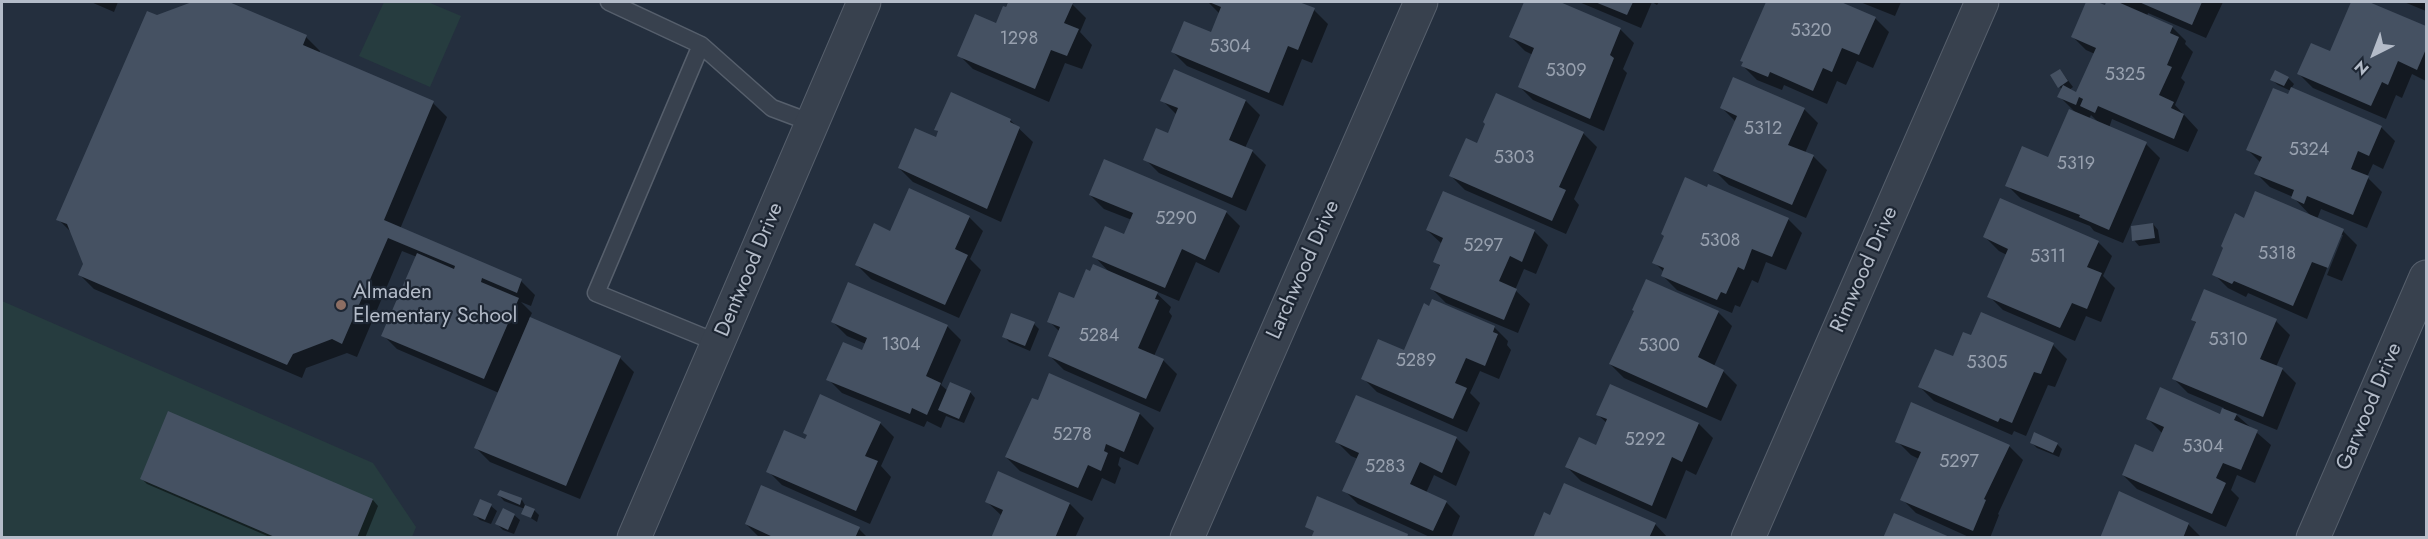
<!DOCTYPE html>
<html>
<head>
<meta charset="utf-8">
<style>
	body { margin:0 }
	#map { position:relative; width:2428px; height:539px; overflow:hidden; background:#242f3e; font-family:Jost,sans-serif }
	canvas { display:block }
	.frame { position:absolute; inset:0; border:3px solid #b4bcc9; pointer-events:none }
	.north { position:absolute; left:2344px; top:24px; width:60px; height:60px; -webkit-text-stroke:4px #1d2633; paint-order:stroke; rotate:222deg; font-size:16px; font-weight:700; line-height:24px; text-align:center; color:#b4bcc9 }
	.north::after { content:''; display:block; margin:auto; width:21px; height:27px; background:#b4bcc9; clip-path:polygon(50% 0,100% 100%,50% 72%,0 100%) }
</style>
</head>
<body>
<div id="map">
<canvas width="2428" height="539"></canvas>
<div class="frame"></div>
<div class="north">N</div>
</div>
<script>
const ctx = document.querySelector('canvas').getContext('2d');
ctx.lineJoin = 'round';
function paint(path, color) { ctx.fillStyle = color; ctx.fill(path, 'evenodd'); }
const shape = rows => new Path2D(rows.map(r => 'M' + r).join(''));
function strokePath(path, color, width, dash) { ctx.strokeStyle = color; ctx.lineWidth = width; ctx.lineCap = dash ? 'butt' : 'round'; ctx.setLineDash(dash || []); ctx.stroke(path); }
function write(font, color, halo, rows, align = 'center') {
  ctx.font = font + ' Jost,sans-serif'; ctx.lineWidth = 4.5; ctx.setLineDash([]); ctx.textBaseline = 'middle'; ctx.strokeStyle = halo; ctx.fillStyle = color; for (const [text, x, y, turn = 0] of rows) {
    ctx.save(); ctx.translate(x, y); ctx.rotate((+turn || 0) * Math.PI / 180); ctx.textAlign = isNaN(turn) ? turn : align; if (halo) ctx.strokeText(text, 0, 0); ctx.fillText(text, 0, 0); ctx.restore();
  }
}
const green = shape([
	[384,2,428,2,461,16,430,87,359,56],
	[2,301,373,463,416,527,412,537,2,537]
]);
const shadow = shape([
	[91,2,118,2,114,12],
	[196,2,226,2,306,37,320,51,319,54,433,103,447,117,400,229,521,281,535,295,531,306,521,302,532,313,529,319,620,358,634,372,580,499,490,462,476,448,499,393,397,349,383,335,417,257,402,251,357,357,347,353,306,368,302,378,94,289,80,275,84,264,72,233,58,219,157,17],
	[1008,2,1066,2,1072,4,1086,18,1080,32,1092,45,1082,69,1065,63,1049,102,973,69,959,55,997,25],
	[1208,2,1295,2,1314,10,1328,24,1312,63,1302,59,1283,106,1187,66,1173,52,1212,33,1219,13],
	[1526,2,1557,2,1620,29,1634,43,1623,69,1627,73,1604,131,1533,100,1519,86,1533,55,1525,51,1511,37],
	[1579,2,1659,2,1657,5,1652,2,1641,28],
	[1767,2,1838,2,1875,18,1889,32,1873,68,1857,61,1846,85,1837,81,1827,104,1784,85,1782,90,1757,80,1743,66,1744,64,1742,61],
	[1860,2,1901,2,1895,16],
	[2087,2,2093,2,2106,7,2108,2,2223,2,2206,38,2148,13,2147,16,2172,27,2186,41,2185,44,2193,52,2181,78,2185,82,2175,105,2198,130,2188,152,2112,119,2109,128,2146,144,2160,158,2123,243,2094,231,2090,226,2021,199,2007,185,2049,159,2076,113,2059,96,2062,90,2060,87,2060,70,2073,87,2069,90,2077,94,2095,54,2086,50,2072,36],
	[2091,115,2099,123,2089,119],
	[2353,2,2365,2,2426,28,2426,81,2412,74,2402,98,2396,95,2386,119,2313,88,2299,74,2331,53],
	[2404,2,2426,2,2426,11],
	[1175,71,1246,101,1260,115,1245,148,1252,151,1266,165,1246,211,1159,173,1145,159,1168,135,1177,115,1162,100],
	[2288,78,2294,84,2291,89,2381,127,2395,141,2383,169,2373,164,2367,177,2382,192,2367,228,2321,209,2317,219,2343,231,2357,245,2342,281,2327,275,2343,235,2340,235,2307,319,2248,293,2246,297,2228,288,2214,274,2245,220,2311,216,2293,197,2270,187,2256,173,2261,163,2248,150,2291,91,2278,85,2272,80],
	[1722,108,1804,109,1818,123,1805,153,1813,156,1827,170,1806,218,1729,185,1715,171,1736,122],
	[1010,120,1033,142,1001,222,913,182,899,168,937,139,939,133,936,129],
	[1583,133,1597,147,1574,199,1579,205,1566,234,1465,190,1451,176,1478,145],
	[1090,195,1226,212,1240,226,1219,273,1196,262,1179,301,1153,290,1171,307,1169,312,1172,316,1154,356,1163,360,1177,374,1160,412,1064,370,1050,356,1060,332,1049,321,1111,274,1094,256,1125,236,1132,220,1104,209],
	[969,217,983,231,970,259,981,270,959,318,871,279,857,265,891,233],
	[1788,219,1802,233,1786,270,1766,262,1758,283,1752,280,1740,307,1735,305,1732,313,1677,290,1663,276,1664,272,1654,262],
	[2153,224,2158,230,2160,243,2139,246,2134,240],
	[1427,230,1534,231,1548,245,1536,274,1524,269,1515,290,1530,304,1518,333,1446,303,1432,289,1441,267,1435,261,1442,244],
	[1985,237,2098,242,2112,256,2103,276,2115,288,2101,322,2086,316,2075,341,2003,310,1989,296,2007,255,1999,251],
	[1718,312,1732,326,1714,366,1723,371,1737,385,1721,421,1624,378,1610,364],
	[1982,314,2053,345,2067,359,2055,387,2048,385,2026,436,2014,431,2012,435,1934,401,1920,387,1954,358,1972,337],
	[2193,320,2276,321,2290,335,2276,367,2282,369,2296,383,2277,430,2233,412,2271,445,2255,483,2237,475,2231,490,2239,498,2226,527,2137,489,2123,475,2154,454,2163,434,2148,419,2221,416,2224,408,2188,393,2174,379,2197,324],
	[833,322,947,326,961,340,941,385,948,391,970,392,975,398,964,423,946,416,941,428,927,421,924,427,842,393,828,379,863,352,866,344,847,336],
	[1034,324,1039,329,1030,351,1009,342,1004,336],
	[1494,327,1508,341,1507,345,1511,350,1499,379,1480,371,1470,393,1480,403,1467,432,1377,392,1363,378,1404,352],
	[1050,375,1140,414,1154,428,1138,465,1120,457,1118,465,1121,468,1115,484,1102,478,1092,501,1020,471,1006,457,1038,402],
	[1357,397,1456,438,1470,452,1456,486,1434,475,1426,493,1446,502,1460,516,1451,538,1432,538,1358,504,1344,490,1358,459,1351,456,1337,442],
	[169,413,373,500,378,506,365,538,272,538,147,484,141,478],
	[1598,415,1699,424,1713,438,1696,475,1686,470,1666,519,1581,481,1567,467,1597,447,1607,423],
	[880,423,894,437,881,466,891,477,870,524,782,485,768,471,805,441],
	[1897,441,2009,446,2023,460,1998,514,1999,515,1990,538,1971,538,1916,513,1902,499,1919,459,1911,455],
	[2031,442,2057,444,2062,449,2059,457,2037,448],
	[500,492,522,500,526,507,534,510,539,515,537,522,523,513,525,509,504,501,499,495],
	[986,501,1070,504,1084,518,1075,538,993,538,1002,516],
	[491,506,497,511,491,524,480,520,475,515],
	[514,515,520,520,514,534,503,530,497,524],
	[1551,517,1655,524,1668,538,1535,538],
	[746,524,859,529,868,538,760,538],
	[2188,524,2202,538,2102,538]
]);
const building = shape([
	[192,2,229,2,307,35,303,45,434,101,384,220,522,279,517,293,482,278,481,282,519,298,484,379,381,336,417,253,454,269,455,266,388,238,342,344,332,339,293,354,287,365,78,275,83,264,67,224,56,220,147,11,157,15],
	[1008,2,1073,3,1064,23,1079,29,1067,56,1051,50,1035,89,957,56,975,14,996,23,1003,6,1006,7],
	[1209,2,1299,2,1315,8,1298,50,1288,46,1269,93,1171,52,1184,21,1211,32,1221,7],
	[1524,2,1560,2,1621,28,1610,55,1614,58,1590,119,1518,87,1534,48,1509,37],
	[1595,2,1633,2,1627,15],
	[1766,2,1841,2,1876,17,1859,55,1842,48,1832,72,1823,68,1813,91,1770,72,1768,77,1741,66,1743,62,1740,61],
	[2086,2,2097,2,2105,5,2106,2,2118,2,2173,26,2170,33,2179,37,2167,65,2172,67,2159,95,2174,102,2171,108,2184,114,2174,139,2098,106,2095,113,2080,106,2083,99,2079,97,2076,105,2057,97,2063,85,2076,92,2096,48,2071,37],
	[2139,2,2202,2,2192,25],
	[2351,2,2369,2,2426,26,2426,49,2417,70,2398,61,2388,85,2382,82,2371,106,2297,74,2311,43,2330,51],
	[1174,69,1246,100,1229,140,1253,150,1232,198,1143,160,1156,128,1168,133,1178,108,1160,101],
	[2060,69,2068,81,2058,88,2050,75],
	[2275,70,2289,77,2284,86,2270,80],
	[1733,77,1805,108,1788,145,1814,155,1792,205,1713,171,1737,116,1720,108],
	[2291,87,2382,126,2369,156,2358,151,2351,169,2369,176,2353,215,2307,196,2304,204,2291,198,2294,190,2254,174,2262,157,2246,150,2273,88,2288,94],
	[951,92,1011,119,1010,122,1020,127,987,209,898,168,915,128,936,137,938,131,934,130],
	[1496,93,1584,132,1559,187,1566,190,1552,221,1449,176,1466,138,1477,143,1485,124,1483,122],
	[2069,109,2147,142,2109,230,2079,217,2080,215,2005,186,2022,146,2048,157],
	[1104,159,1227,211,1205,260,1182,249,1165,288,1092,257,1105,226,1124,234,1133,213,1089,195],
	[1685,177,1707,187,1708,184,1789,218,1772,257,1752,249,1744,270,1738,267,1726,294,1721,292,1717,300,1661,276,1664,268,1652,263,1664,236,1661,234],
	[909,188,970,216,955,249,968,255,945,305,855,265,874,223,890,231],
	[1443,191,1535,230,1522,262,1510,256,1499,281,1517,289,1504,320,1430,289,1440,265,1433,262,1443,238,1426,230],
	[2255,191,2344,229,2328,268,2312,262,2293,306,2234,281,2232,284,2212,275,2223,248,2221,246,2235,213,2244,218],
	[2000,198,2099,241,2087,267,2102,273,2087,309,2072,303,2060,328,1987,297,2008,249,1983,237],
	[2153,223,2155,238,2132,241,2131,226],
	[1093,264,1158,292,1155,299,1159,300,1138,348,1164,359,1146,399,1048,356,1060,327,1047,322,1059,292,1074,298,1086,269,1090,271],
	[1646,279,1719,311,1698,357,1724,370,1707,408,1609,364,1634,311,1632,310],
	[848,282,948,325,926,376,941,383,927,415,912,408,910,414,826,380,843,342,862,350,867,338,831,322],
	[2204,289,2277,319,2260,359,2283,368,2263,417,2172,379,2196,322,2191,320],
	[1432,299,1495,326,1493,332,1498,334,1485,366,1466,358,1455,383,1467,388,1453,419,1361,379,1378,339,1404,350,1424,303,1429,306],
	[1981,312,2054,343,2041,374,2034,372,2012,423,2000,418,1998,422,1918,387,1935,349,1953,356,1963,332,1971,335],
	[1011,313,1035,322,1025,346,1002,337],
	[530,317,621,356,566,486,474,448],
	[1049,373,1140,413,1124,452,1106,444,1104,451,1108,453,1101,471,1088,465,1078,488,1005,457,1032,398,1038,400],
	[950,382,971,391,959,419,938,410],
	[1610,384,1699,423,1682,462,1672,457,1652,506,1565,467,1579,437,1596,445,1607,419,1596,415],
	[2160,387,2220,414,2222,408,2237,414,2234,420,2258,430,2241,470,2223,463,2216,478,2226,483,2212,514,2122,475,2135,444,2153,452,2164,427,2146,419],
	[820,394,881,422,865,456,878,461,856,511,766,472,784,430,805,439,807,435,803,433],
	[1356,395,1457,437,1442,473,1420,462,1410,484,1447,501,1433,531,1342,491,1359,453,1335,442],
	[1911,402,2010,445,1984,499,1986,500,1973,531,1900,500,1921,452,1895,442],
	[168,411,373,499,357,538,277,538,140,479],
	[2034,432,2058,443,2053,453,2030,443],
	[998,471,1070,503,1055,538,991,538,1003,510,985,502],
	[1564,483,1656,523,1649,538,1533,538,1544,512,1550,515],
	[761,485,860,527,855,538,775,538,745,524],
	[500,490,522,498,520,505,497,495],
	[2119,491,2189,523,2183,538,2100,538],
	[1317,496,1408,534,1407,538,1311,538,1314,531,1305,527],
	[480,499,492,504,485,520,473,515],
	[525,505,535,509,531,518,521,514],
	[503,508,515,514,508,530,495,524],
	[1894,513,1952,538,1883,538]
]);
const lane = shape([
	[609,2,701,45,772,108,812,123],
	[701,45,596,293,718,343]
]);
const street = shape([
	[634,538,864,2],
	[1187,538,1421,2],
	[1748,538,1982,2],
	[2313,538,2426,277]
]);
const markers = [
	[341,305,6,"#8d6e63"]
];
const numberNames = [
	["5320",1811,32],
	["1298",1019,40],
	["5304",1230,48],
	["5309",1566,72],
	["5325",2125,76],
	["5312",1763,130],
	["5324",2309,151],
	["5303",1514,159],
	["5319",2076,165],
	["5290",1176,220],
	["5308",1720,242],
	["5297",1483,247],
	["5318",2277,255],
	["5311",2048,258],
	["5284",1099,337],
	["5310",2228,341],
	["1304",901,346],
	["5300",1659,347],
	["5289",1416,362],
	["5305",1987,364],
	["5278",1072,436],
	["5292",1645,441],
	["5304",2203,448],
	["5297",1959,463],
	["5283",1385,468]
];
const streetNames = [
	["Dentwood Drive",750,270,-67],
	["Larchwood Drive",1304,270,-66],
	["Rimwood Drive",1865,270,-66],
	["Garwood Drive",2370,407,-67]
];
const poiNames = [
	["Almaden",353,293],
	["Elementary School",353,317]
];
paint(green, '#263c3f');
paint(shadow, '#0007');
paint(building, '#455162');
strokePath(lane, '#565f6c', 19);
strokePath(street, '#565f6c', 35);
strokePath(lane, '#38414e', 16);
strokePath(street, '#38414e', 33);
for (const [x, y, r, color] of markers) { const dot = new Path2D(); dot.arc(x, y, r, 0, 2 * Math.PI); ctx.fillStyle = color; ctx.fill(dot); strokePath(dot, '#1d2633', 2); }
write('18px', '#98a1af', null, numberNames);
write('21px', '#b4bcc9', '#1d2633', streetNames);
write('21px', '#b4bcc9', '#1d2633', poiNames, 'left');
</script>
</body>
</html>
